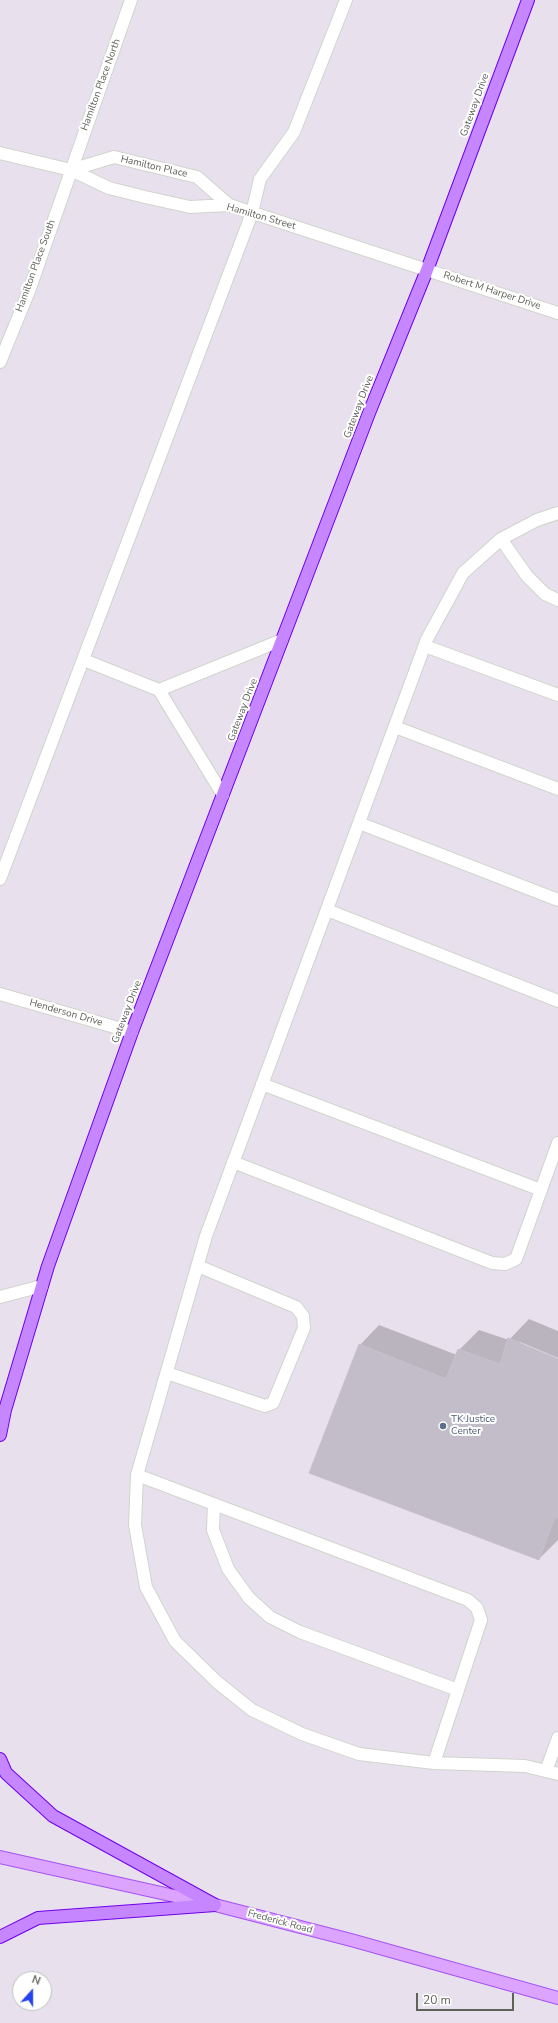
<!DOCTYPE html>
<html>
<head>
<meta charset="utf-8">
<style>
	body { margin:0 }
	#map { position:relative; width:558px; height:2023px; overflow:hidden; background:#e8e1ed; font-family:"Nunito Sans",sans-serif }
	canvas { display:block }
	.north { position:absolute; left:12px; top:1971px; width:40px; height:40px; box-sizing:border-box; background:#fff; border:1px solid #bfc0bd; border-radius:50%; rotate:21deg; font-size:11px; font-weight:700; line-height:16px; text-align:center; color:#5f6259 }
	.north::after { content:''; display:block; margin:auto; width:14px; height:18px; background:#2743ed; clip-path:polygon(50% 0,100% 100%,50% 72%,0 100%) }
	.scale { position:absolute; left:416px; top:1993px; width:98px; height:18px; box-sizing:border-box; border:2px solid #5f6259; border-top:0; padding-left:5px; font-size:12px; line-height:14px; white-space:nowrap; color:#5f6259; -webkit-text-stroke:3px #fff; paint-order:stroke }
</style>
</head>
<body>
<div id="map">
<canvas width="558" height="2023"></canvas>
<div class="north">N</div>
<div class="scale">20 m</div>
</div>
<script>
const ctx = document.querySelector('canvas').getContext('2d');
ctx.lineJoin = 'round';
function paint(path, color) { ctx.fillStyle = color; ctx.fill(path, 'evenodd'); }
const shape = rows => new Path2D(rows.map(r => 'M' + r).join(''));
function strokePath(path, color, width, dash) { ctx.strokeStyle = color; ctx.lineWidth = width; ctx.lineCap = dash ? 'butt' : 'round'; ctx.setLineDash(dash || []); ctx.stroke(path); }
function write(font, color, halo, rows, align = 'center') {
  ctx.font = font + ' "Nunito Sans",sans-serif'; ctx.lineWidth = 4; ctx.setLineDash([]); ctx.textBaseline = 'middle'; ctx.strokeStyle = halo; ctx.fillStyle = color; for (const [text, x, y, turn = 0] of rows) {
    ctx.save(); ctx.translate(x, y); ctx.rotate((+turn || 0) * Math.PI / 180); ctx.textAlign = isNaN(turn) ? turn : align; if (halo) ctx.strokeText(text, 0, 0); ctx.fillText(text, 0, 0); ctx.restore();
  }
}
const shadow = shape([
	[529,1319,558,1331,558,1358,520,1342,520,1344,558,1360,558,1540,539,1559,360,1345,379,1325,457,1355,459,1350,479,1330,509,1340]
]);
const building = shape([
	[508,1338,558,1359,558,1518,555,1517,539,1560,309,1473,359,1344,446,1379,458,1349,500,1364,508,1338]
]);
const minor = shape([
	[0,153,71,170,109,188,145,197,190,207,229,205,558,313],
	[71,170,114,157,197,177,229,205],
	[0,362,29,291,131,0],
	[558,513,537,520,501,539,463,573,427,639,206,1236,137,1475,135,1525,146,1587,175,1641,217,1682,252,1710,302,1734,359,1754,434,1763,525,1766,558,1774],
	[501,539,527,576,545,594,558,600],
	[425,646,558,695],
	[84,660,159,690,223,795],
	[159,690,282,640],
	[395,727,558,789],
	[359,823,558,900],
	[0,879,252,213,260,179,294,132,346,0],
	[327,910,558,1001],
	[0,994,132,1032],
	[262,1084,541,1190],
	[233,1162,492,1263,505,1264,516,1259,558,1143],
	[0,1297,42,1286],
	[167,1373,265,1406,273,1403,304,1328,303,1316,296,1307,198,1266],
	[137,1475,468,1600,477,1608,481,1620,434,1763],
	[214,1504,213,1530,228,1569,249,1598,270,1617,300,1632,458,1690],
	[546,1771,558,1738]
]);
const major = shape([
	[0,1857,215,1905,351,1940,558,1998]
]);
const highway = shape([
	[0,1435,5,1410,48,1266,132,1032,369,413,427,270,528,0],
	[0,1759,6,1773,53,1816,215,1905],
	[0,1937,38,1918,215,1905]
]);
const markers = [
	[443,1426,4,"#5c6f8a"]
];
const streetNames = [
	["Hamilton Place North",101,85,-70],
	["Gateway Drive",475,105,-70],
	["Hamilton Place",154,167,13],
	["Hamilton Street",261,217,16],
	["Hamilton Place South",36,266,-70],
	["Robert M Harper Drive",492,291,18],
	["Gateway Drive",359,407,-69],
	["Gateway Drive",243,710,-69],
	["Gateway Drive",127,1012,-69],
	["Henderson Drive",66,1013,16],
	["Frederick Road",280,1922,15]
];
const serviceNames = [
	["TK Justice",451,1420],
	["Center",451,1432]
];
paint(shadow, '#0003');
paint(building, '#c2bdc8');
strokePath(building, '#c8bfd2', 1);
strokePath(minor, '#d1d4cd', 14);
strokePath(major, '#a352f5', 14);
strokePath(highway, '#6f00ee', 14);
strokePath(minor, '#fff', 12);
strokePath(major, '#dca4ff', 12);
strokePath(highway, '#c586ff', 12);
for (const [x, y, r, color] of markers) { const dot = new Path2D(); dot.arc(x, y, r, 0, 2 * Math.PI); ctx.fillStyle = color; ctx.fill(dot); strokePath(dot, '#fff', 1.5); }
write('10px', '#5f6259', '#fff', streetNames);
write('10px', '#4e5e75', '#fff', serviceNames, 'left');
</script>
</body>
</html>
